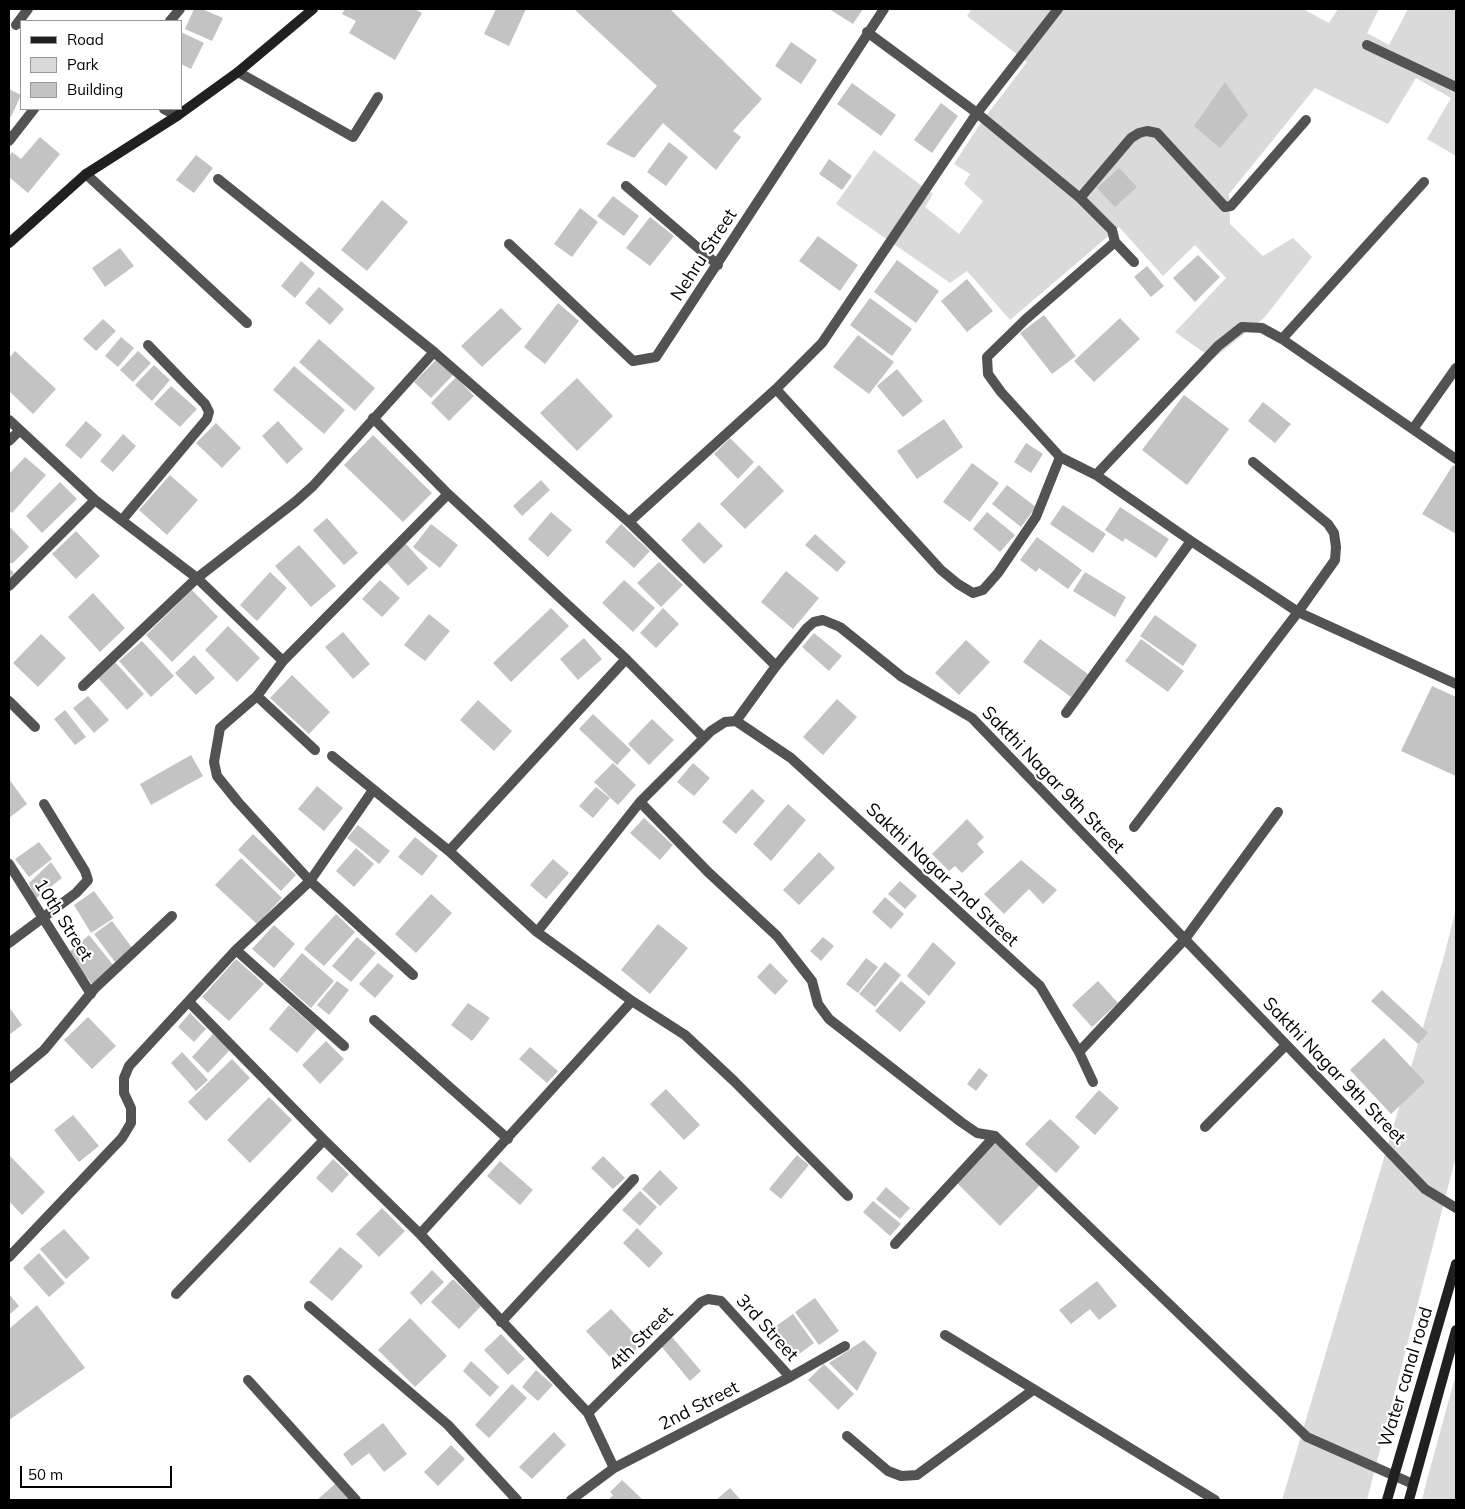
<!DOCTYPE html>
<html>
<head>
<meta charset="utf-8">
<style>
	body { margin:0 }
	#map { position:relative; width:1465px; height:1509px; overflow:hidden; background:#fff; font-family:Mulish,sans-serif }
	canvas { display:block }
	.frame { position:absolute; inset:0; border:10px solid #000; pointer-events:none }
	.legend { position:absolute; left:20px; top:20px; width:162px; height:90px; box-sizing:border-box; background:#fff; border:1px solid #999; margin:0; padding:6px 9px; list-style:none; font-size:15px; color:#000 }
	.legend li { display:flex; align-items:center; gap:10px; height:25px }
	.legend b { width:25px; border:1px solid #999 }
	.scale { position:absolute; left:20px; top:1466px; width:152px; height:22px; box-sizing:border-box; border:2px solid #000; border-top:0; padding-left:6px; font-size:15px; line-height:18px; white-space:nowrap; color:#000; -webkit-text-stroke:4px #fff; paint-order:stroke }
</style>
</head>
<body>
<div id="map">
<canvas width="1465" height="1509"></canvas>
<div class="frame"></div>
<ul class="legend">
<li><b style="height:6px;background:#202020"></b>Road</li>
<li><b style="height:14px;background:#dadada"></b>Park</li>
<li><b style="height:14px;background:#c3c3c3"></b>Building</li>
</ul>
<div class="scale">50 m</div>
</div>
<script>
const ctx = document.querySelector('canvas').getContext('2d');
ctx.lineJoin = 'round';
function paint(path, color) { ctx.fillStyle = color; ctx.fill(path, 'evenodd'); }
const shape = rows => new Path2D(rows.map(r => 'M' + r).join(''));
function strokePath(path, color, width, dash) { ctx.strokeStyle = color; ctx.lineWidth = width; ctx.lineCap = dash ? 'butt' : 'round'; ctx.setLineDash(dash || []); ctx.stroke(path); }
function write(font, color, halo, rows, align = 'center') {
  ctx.font = font + ' Mulish,sans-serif'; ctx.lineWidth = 4.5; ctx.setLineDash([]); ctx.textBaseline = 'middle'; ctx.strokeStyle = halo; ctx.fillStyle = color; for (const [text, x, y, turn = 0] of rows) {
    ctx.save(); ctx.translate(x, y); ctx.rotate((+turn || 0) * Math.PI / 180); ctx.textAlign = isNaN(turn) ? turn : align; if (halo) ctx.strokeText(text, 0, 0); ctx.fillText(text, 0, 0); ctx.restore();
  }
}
const green = shape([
	[972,9,1303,9,1329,23,1338,9,1379,9,1367,33,1389,45,1408,9,1456,9,1456,156,1427,139,1451,98,1416,78,1388,124,1315,88,1229,194,1230,224,1263,256,1293,238,1312,257,1264,318,1213,359,1175,332,1226,278,1195,245,1163,276,1119,227,1010,320,967,271,950,283,836,204,874,150,933,194,925,207,959,234,983,201,964,184,970,174,954,164,980,124,1027,62,967,16],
	[1456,909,1456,1156,1367,1500,1282,1500,1443,960],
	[1456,1374,1456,1500,1422,1500,1425,1487]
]);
const building = shape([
	[194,9,202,9,223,18,212,41,185,29],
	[345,9,415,9,422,13,395,60,349,33,356,21,342,14],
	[496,9,526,9,509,46,484,34],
	[574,9,670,9,762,99,733,131,741,137,716,170,663,123,634,158,606,144,657,86],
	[829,9,863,9,853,24],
	[181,32,204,43,191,69,181,64],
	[791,42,817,60,801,84,775,66],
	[1225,82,1248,115,1220,148,1194,126],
	[852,83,896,115,881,136,837,104],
	[9,89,21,95,11,117,9,116],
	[941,103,958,116,932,153,914,140],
	[40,137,60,154,28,193,9,177,9,157,12,152,21,159],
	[669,142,688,157,666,186,647,172],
	[196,155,213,168,194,193,176,180],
	[829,159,852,176,842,190,819,174],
	[1119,168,1137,187,1115,207,1097,188],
	[613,196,639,216,624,236,597,216],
	[382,200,408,222,367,271,341,250],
	[580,208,598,222,572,257,554,244],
	[650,217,674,236,650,266,626,248],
	[818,236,858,265,840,291,799,261],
	[120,248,134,266,105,287,92,268],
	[1198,255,1220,277,1195,302,1173,278],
	[897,260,939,291,916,323,874,292],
	[301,261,315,273,295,298,281,286],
	[1147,266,1164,286,1151,297,1134,277],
	[967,279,993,311,967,332,941,301],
	[319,287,344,309,330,325,305,303],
	[870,298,912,329,892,356,850,325],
	[558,303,579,321,545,364,524,347],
	[501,308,522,329,482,367,461,346],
	[1044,315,1076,356,1052,374,1020,333],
	[1120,318,1140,339,1094,382,1074,361],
	[103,319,116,331,96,351,83,339],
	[858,335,894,362,869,394,833,367],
	[121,337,134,348,118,367,105,356],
	[319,339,375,388,355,411,299,362],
	[15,351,56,389,33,414,9,391,9,358],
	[138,351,151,363,133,382,120,370],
	[437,359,453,375,431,398,414,382],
	[154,365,170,380,152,401,135,385],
	[294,366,345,410,324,434,273,390],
	[897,369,923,401,903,417,877,386],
	[456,377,474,396,449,421,431,403],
	[577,378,613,416,577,451,540,413],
	[171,386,197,409,180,427,154,404],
	[1184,395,1229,429,1187,485,1142,450],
	[1263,402,1291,424,1275,443,1248,421],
	[944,419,963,447,917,479,897,451],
	[86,421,102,435,81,459,65,445],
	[278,421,303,449,287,464,262,436],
	[216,423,241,448,222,468,196,443],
	[123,434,136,446,113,472,100,461],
	[373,435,432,493,403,522,344,465],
	[730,438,754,462,738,479,714,454],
	[1026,443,1043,454,1031,473,1014,462],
	[25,457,46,475,12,513,9,510,9,474],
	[972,463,999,483,970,522,943,502],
	[759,465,784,491,745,529,720,504],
	[1453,465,1456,467,1456,534,1422,514],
	[170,475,198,500,167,535,139,510],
	[541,480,550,490,522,516,513,506],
	[60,482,77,499,42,533,26,516],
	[1007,485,1036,507,1021,527,992,504],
	[1063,505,1106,534,1093,553,1050,524],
	[1120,507,1169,539,1156,558,1125,538,1123,542,1105,530],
	[551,512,572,530,548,557,528,539],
	[987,512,1015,535,1000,552,973,529],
	[327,518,358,553,344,565,313,530],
	[699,522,723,546,704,564,681,540],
	[431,524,458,545,440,568,413,547],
	[621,524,650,551,634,568,605,542],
	[9,526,29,547,12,564,9,561],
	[76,531,100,556,76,579,52,554],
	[815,534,846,562,837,572,805,545],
	[1037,537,1082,570,1068,589,1039,568,1036,572,1020,560],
	[404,542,428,568,408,586,384,560],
	[299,545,336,586,311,607,275,566],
	[659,562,683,585,661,607,637,583],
	[9,568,14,573,9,578],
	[786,571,819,598,793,629,761,602],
	[270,572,287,588,257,621,240,605],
	[1085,572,1126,597,1115,617,1073,591],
	[380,580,400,598,382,617,362,599],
	[624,580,655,608,633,632,602,603],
	[192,590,218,617,172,662,146,635],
	[93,593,125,628,100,652,68,617],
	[551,608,569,626,511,682,493,663],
	[663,608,679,624,656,648,640,633],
	[429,614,450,631,425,661,404,645],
	[1155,615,1197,645,1183,666,1140,636],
	[228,626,260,658,237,682,205,650],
	[343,632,370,664,353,679,325,647],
	[814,633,842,656,829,671,802,647],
	[41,634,66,658,38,687,13,663],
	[584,638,602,659,578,680,560,659],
	[1040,639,1088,674,1071,697,1023,662],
	[1141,639,1184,671,1168,692,1125,661],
	[966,640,990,662,959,695,935,673],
	[142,641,174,676,151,697,119,661],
	[194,655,215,678,196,695,175,673],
	[115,662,144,694,127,710,98,678],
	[292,675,330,712,309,734,270,698],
	[1432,686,1456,697,1456,776,1401,751],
	[88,696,109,720,94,733,73,708],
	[837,699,857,717,823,755,803,737],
	[478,700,512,731,494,751,460,720],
	[65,710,86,737,75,745,54,719],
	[593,714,631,750,617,765,579,729],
	[652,719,674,740,649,765,628,744],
	[191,755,203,776,151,805,140,784],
	[613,763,636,785,618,805,594,782],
	[693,763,710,778,694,796,677,782],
	[9,779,27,804,9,818],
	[317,786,343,808,324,831,298,809],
	[596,787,610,798,593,818,579,806],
	[752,789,765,801,736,834,722,822],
	[788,804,806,820,771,861,753,844],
	[644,818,673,845,660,860,630,833],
	[967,819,984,837,977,844,984,852,962,873,955,866,949,871,932,854],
	[358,825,390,851,379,864,347,838],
	[253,834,296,875,281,891,238,850],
	[415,837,438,856,422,876,398,857],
	[39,842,52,859,29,877,15,859],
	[356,848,374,864,354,887,336,871],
	[819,852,835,868,799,905,783,890],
	[241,858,282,898,257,924,215,885],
	[553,859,569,873,546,899,530,885],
	[1021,860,1057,890,1043,904,1029,889,1004,914,984,894],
	[51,862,62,878,35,899,29,883],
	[900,881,917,896,905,909,888,894],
	[94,891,114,918,91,933,74,905],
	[431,894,452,913,416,953,395,934],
	[885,897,904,914,891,929,872,912],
	[336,914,355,932,324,966,304,949],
	[112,921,133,949,115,962,94,934],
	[658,924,688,948,650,994,621,970],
	[274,925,295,944,274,968,252,949],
	[89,935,114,966,92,984,68,953],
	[357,937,376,953,351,982,332,966],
	[823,937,834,946,821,961,810,951],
	[933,942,956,963,929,996,907,976],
	[302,953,334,981,311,1008,279,980],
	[866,958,878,967,858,993,846,984],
	[236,959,264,984,229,1021,202,997],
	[885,962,901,975,875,1007,859,994],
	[378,963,394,976,375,998,359,984],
	[770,963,788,981,775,995,757,977],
	[337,981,349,990,329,1015,317,1005],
	[901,981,926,1002,900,1032,875,1011],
	[1098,981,1118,1003,1092,1027,1072,1005],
	[1382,990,1428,1033,1418,1044,1371,1001],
	[468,1003,490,1018,472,1041,451,1025],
	[289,1005,317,1029,297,1053,269,1029],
	[9,1007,22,1025,9,1035],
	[190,1013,206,1029,194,1042,178,1027],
	[88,1017,116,1046,92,1069,64,1040],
	[213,1034,230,1050,208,1073,192,1057],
	[1384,1038,1425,1082,1391,1114,1350,1070],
	[326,1041,344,1059,320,1084,302,1065],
	[530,1047,558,1071,547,1083,519,1059],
	[182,1052,208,1080,196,1091,171,1063],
	[232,1059,250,1078,206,1121,188,1102],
	[979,1068,988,1075,976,1091,967,1084],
	[666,1089,700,1125,684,1140,650,1104],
	[1099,1090,1119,1108,1095,1135,1075,1117],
	[269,1097,292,1120,250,1163,227,1140],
	[73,1115,99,1146,79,1162,54,1130],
	[1050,1119,1080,1147,1056,1173,1025,1144],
	[998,1141,1041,1184,1000,1226,957,1183],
	[9,1155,45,1192,22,1215,9,1201],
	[797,1155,809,1165,781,1199,769,1189],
	[603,1156,625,1178,613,1189,591,1168],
	[333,1159,349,1174,332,1193,316,1178],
	[500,1161,533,1190,520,1205,487,1176],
	[660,1170,678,1188,660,1206,642,1189],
	[886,1187,910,1208,900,1219,876,1199],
	[640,1191,657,1207,640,1226,622,1210],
	[873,1201,901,1224,890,1236,863,1212],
	[382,1208,405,1231,379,1257,356,1234],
	[637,1228,663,1253,649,1268,623,1243],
	[64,1229,90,1258,66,1279,40,1249],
	[340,1247,363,1266,332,1301,309,1282],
	[39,1253,65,1283,49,1297,23,1268],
	[432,1270,444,1282,421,1305,410,1293],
	[453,1279,481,1306,459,1329,431,1302],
	[1097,1281,1117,1306,1099,1320,1090,1309,1071,1324,1059,1310],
	[9,1294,19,1306,9,1315],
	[815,1298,839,1331,819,1345,795,1312],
	[37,1305,85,1368,9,1420,9,1329],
	[611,1309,643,1343,618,1366,586,1331],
	[793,1314,814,1343,795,1357,773,1328],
	[410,1318,447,1356,415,1387,378,1350],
	[501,1334,525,1359,508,1375,484,1350],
	[672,1337,701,1371,690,1381,661,1346],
	[864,1340,877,1353,857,1391,829,1363],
	[471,1361,499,1387,490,1397,463,1371],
	[824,1364,854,1394,838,1410,808,1380],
	[536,1370,553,1385,538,1401,522,1387],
	[512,1384,527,1398,489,1438,475,1425],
	[383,1423,407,1454,384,1472,369,1453,352,1466,343,1454],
	[554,1432,566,1445,532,1479,519,1467],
	[451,1445,465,1459,438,1486,424,1472],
	[622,1480,643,1500,608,1500,613,1495,610,1492],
	[335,1484,350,1500,317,1500],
	[730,1488,741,1500,716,1500]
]);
const street = shape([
	[170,21,180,9],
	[16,25,28,9],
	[867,32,977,113,1080,198,1112,230,1115,242,1026,319,987,357,988,374,1001,392,1060,457,1096,475,1191,541,1298,612,1456,684],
	[1367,45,1456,87],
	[238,72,353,137,378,97],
	[164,109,177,116],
	[9,141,34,109],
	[86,174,247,323],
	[218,179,434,352,629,522,776,666],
	[626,186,718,265],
	[1080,198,1131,138,1139,133,1147,131,1157,133,1225,207,1231,206,1306,120],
	[1115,242,1134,262],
	[509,244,633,361,656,357,884,9],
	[1282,339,1424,182],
	[776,389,941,570,958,584,973,593,983,590,998,573,1036,517,1060,457],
	[373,418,448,494,626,659,704,738],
	[9,420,95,500,197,578,283,661],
	[1413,429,1456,368],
	[9,441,20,430],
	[1096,475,1218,346,1242,327,1262,328,1282,339,1456,459],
	[122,520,207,419,209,412,205,404,148,345],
	[629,522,776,389,822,343,977,113,1058,9],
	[9,586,95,500],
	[83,686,197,578,295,502,313,486,434,352],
	[257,696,315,750],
	[9,701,35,727],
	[1066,713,1191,541],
	[736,721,791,758,1040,986,1079,1052,1093,1082],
	[332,756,449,851,537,932,632,1001,685,1035,734,1081,848,1196],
	[640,802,708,872,777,936,812,981,818,1004,829,1019,961,1122,977,1133,995,1136,1307,1437,1413,1484],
	[1134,827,1298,612,1335,560,1336,547,1334,533,1328,524,1253,462],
	[449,851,626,659],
	[9,864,91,994],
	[537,932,640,802,711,731,725,722,736,721,776,666,807,628,814,622,823,620,840,627,902,677,972,718,1425,1189,1456,1208],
	[9,943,76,893,88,880,85,871,44,804],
	[236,950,344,1046],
	[413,975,310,881,238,802,217,776,214,762,220,728,257,696,283,661,448,494],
	[189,1002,324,1140,420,1234,588,1413,614,1468],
	[374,1020,508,1139],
	[1079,1052,1185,939,1278,812],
	[9,1079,44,1050,95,988,172,916],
	[1205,1127,1286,1045],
	[420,1234,632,1001],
	[895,1244,995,1136],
	[9,1257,122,1138,131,1123,131,1108,124,1093,124,1078,129,1066,236,950,310,881,373,790],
	[176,1294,324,1140],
	[309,1306,448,1425,517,1500],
	[501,1322,634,1179],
	[945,1335,1215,1500],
	[248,1380,356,1500],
	[588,1413,701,1302,708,1299,721,1301,790,1377],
	[847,1436,888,1471,901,1476,917,1475,1033,1390],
	[571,1500,614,1468,790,1377,845,1346]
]);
const secondary = shape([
	[9,243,86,174,177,116,238,72,313,9],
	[1387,1500,1456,1264],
	[1409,1500,1456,1330]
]);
const streetNames = [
	["Nehru Street",704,255,-57],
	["Sakthi Nagar 9th Street",1053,780,46],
	["Sakthi Nagar 2nd Street",942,875,43],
	["10th Street",63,920,58],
	["Sakthi Nagar 9th Street",1334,1071,46],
	["3rd Street",767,1328,48],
	["4th Street",641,1339,-45],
	["Water canal road",1406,1377,-73],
	["2nd Street",699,1406,-27]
];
paint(green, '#dadada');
paint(building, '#c3c3c3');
strokePath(street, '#535353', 10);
strokePath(secondary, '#202020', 10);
write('18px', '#000', '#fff', streetNames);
</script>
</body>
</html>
